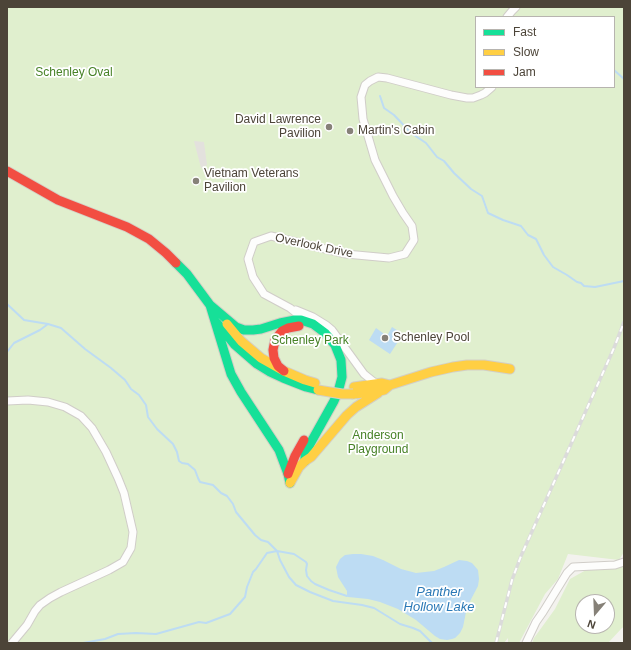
<!DOCTYPE html>
<html>
<head>
<meta charset="utf-8">
<style>
	body { margin:0 }
	#map { position:relative; width:631px; height:650px; overflow:hidden; background:#f3f2ee; font-family:Helvetica,sans-serif }
	canvas { display:block }
	.frame { position:absolute; inset:0; border:8px solid #4c4438; pointer-events:none }
	.legend { position:absolute; left:475px; top:16px; width:140px; height:72px; box-sizing:border-box; background:#fff; border:1px solid #b7b4af; margin:0; padding:5px 7px; list-style:none; font-size:12px; color:#4c4438 }
	.legend li { display:flex; align-items:center; gap:8px; height:20px }
	.legend b { width:20px; border:1px solid #b7b4af }
	.north { position:absolute; left:575px; top:594px; width:40px; height:40px; box-sizing:border-box; background:#fff; border:1px solid #b7b4af; border-radius:50%; rotate:199deg; font-size:11px; font-weight:700; line-height:16px; text-align:center; color:#4c4438 }
	.north::after { content:''; display:block; margin:auto; width:14px; height:18px; background:#868178; clip-path:polygon(50% 0,100% 100%,50% 72%,0 100%) }
</style>
</head>
<body>
<div id="map">
<canvas width="631" height="650"></canvas>
<div class="frame"></div>
<ul class="legend">
<li><b style="height:5px;background:#16e098"></b>Fast</li>
<li><b style="height:5px;background:#ffcf43"></b>Slow</li>
<li><b style="height:5px;background:#f24e42"></b>Jam</li>
</ul>
<div class="north">N</div>
</div>
<script>
const ctx = document.querySelector('canvas').getContext('2d');
ctx.lineJoin = 'round';
function paint(path, color) { ctx.fillStyle = color; ctx.fill(path, 'evenodd'); }
const shape = rows => new Path2D(rows.map(r => 'M' + r).join(''));
function strokePath(path, color, width, dash) { ctx.strokeStyle = color; ctx.lineWidth = width; ctx.lineCap = dash ? 'butt' : 'round'; ctx.setLineDash(dash || []); ctx.stroke(path); }
function write(font, color, halo, rows, align = 'center') {
  ctx.font = font + ' Helvetica,sans-serif'; ctx.lineWidth = 3.5; ctx.setLineDash([]); ctx.textBaseline = 'middle'; ctx.strokeStyle = halo; ctx.fillStyle = color; for (const [text, x, y, turn = 0] of rows) {
    ctx.save(); ctx.translate(x, y); ctx.rotate((+turn || 0) * Math.PI / 180); ctx.textAlign = isNaN(turn) ? turn : align; if (halo) ctx.strokeText(text, 0, 0); ctx.fillText(text, 0, 0); ctx.restore();
  }
}
const green = shape([
	[7,7,624,7,624,552,619,560,568,554,558,579,545,594,519,643,508,643,508,638,504,643,7,643],
	[476,17,614,17,614,87,476,87],
	[624,565,624,627,622,628,608,643,532,643,534,638,555,609,570,579,586,570],
	[583,602,607,602,607,626,583,626]
]);
const parking = shape([
	[194,141,204,142,207,165,201,168]
]);
const water = shape([
	[392,327,403,334,390,354,369,340,376,328,387,336],
	[353,554,361,554,373,556,383,560,401,569,416,573,434,571,444,567,459,560,467,561,472,563,478,570,479,579,478,586,467,607,463,627,460,633,455,638,452,639,447,640,440,639,435,636,416,620,398,609,380,602,368,599,348,597,347,596,347,591,338,577,336,567,340,559,345,555]
]);
const stream = shape([
	[614,70,624,79],
	[380,96,384,108,394,115,411,133,426,143,437,157,444,161,454,173,471,189,482,196,488,213,503,220,521,226,528,235,536,239,544,255,553,267,567,275,577,282,581,283,584,286,595,287,624,281],
	[7,304,24,320,48,324,61,328,85,349,111,368,125,380,131,389,139,395,146,405,148,417,157,429,173,444,177,452,179,461,182,463,188,464,195,470,198,478,200,482,213,485,221,493,227,496,233,504,236,512,255,535,261,540,268,542,277,551,280,560,289,577,296,585,310,592,333,601,362,605,374,608,400,624,413,628,420,631,432,643],
	[7,352,14,343,40,330,48,324],
	[83,643,105,639,118,634,136,633,156,634,199,622,206,623,230,614,245,597,247,587,253,572,256,569,267,553,277,551,294,554,306,562,307,564,306,570,307,576,311,581,315,584,329,590,347,596]
]);
const street = shape([
	[507,17,512,11,516,7],
	[296,310,313,317,326,325,332,330,364,374,374,382,379,383],
	[306,321,290,308,264,294,253,277,248,259,254,242,271,236,346,254,389,258,405,254,414,240,412,226,403,213,393,196,375,160,363,119,361,97,365,85,370,81,378,77,387,78,451,95,467,98,473,98,481,95,485,93,492,87],
	[7,401,28,400,48,402,65,407,81,416,92,428,106,452,118,478,124,493,133,532,131,548,123,562,109,570,61,592,50,598,40,605,35,611,27,625,12,643],
	[526,643,536,622,543,612,567,573,573,567,615,565,624,562]
]);
const fast = shape([
	[176,263,187,274,210,305,236,327,244,330,253,330,261,329,280,323,295,320,301,320,313,324,325,333,335,345,341,360,342,377,338,392,334,401,305,453,305,461],
	[210,305,231,374,241,392,279,450,288,474,290,483],
	[217,323,234,344,257,364,270,372,283,378,306,387,318,390]
]);
const slow = shape([
	[227,324,241,341,261,358,284,371,305,380,315,383],
	[354,387,382,383,390,385],
	[353,394,375,392,384,390,390,385,431,372,453,367,467,365,484,365,510,369],
	[290,483,299,467,305,461,311,457,347,415,356,407,378,393]
]);
const jam = shape([
	[7,171,58,200,127,227,149,239,166,253,176,263],
	[284,371,278,366,274,358,273,350,275,340,282,331,288,328,299,326],
	[288,474,295,456,304,440]
]);
const rail = shape([
	[496,643,512,580,521,556,614,348,624,322]
]);
const slowBridge = shape([
	[318,390,342,394,353,394]
]);
const markers = [
	[329,127,4,"#868178"],
	[350,131,4,"#868178"],
	[196,181,4,"#868178"],
	[385,338,4,"#868178"]
];
const parkNames = [
	["Schenley Oval",74,73],
	["Schenley Park",310,341],
	["Anderson",378,436],
	["Playground",378,450]
];
const poiNames = [
	["David Lawrence",321,120,"right"],
	["Pavilion",321,134,"right"],
	["Martin's Cabin",358,131],
	["Vietnam Veterans",204,174],
	["Pavilion",204,188],
	["Schenley Pool",393,338]
];
const streetNames = [
	["Overlook Drive",314,246,12]
];
const waterNames = [
	["Panther",439,592],
	["Hollow Lake",439,607]
];
paint(green, '#e0efce');
paint(parking, '#e3e1dd');
paint(water, '#bddcf3');
strokePath(stream, '#bddcf3', 2);
strokePath(street, '#d0cdc8', 9);
strokePath(fast, '#d3cfc5', 11);
strokePath(slow, '#d3cfc5', 11);
strokePath(jam, '#d3cfc5', 11);
strokePath(street, '#fdfdfc', 7);
strokePath(fast, '#16e098', 9);
strokePath(slow, '#ffcf43', 9);
strokePath(jam, '#f24e42', 9);
strokePath(rail, '#dbdbda', 3.5);
strokePath(rail, '#fff', 2, [6]);
strokePath(slowBridge, '#d3cfc5', 11, []);
strokePath(slowBridge, '#ffcf43', 9);
for (const [x, y, r, color] of markers) { const dot = new Path2D(); dot.arc(x, y, r, 0, 2 * Math.PI); ctx.fillStyle = color; ctx.fill(dot); strokePath(dot, '#fff', 1.5); }
write('12px', '#478227', '#fff', parkNames);
write('12px', '#4c4438', '#fff', poiNames, 'left');
write('12px', '#4c4438', '#fff', streetNames);
write('italic 13px', '#2978b6', '#fff', waterNames);
</script>
</body>
</html>
